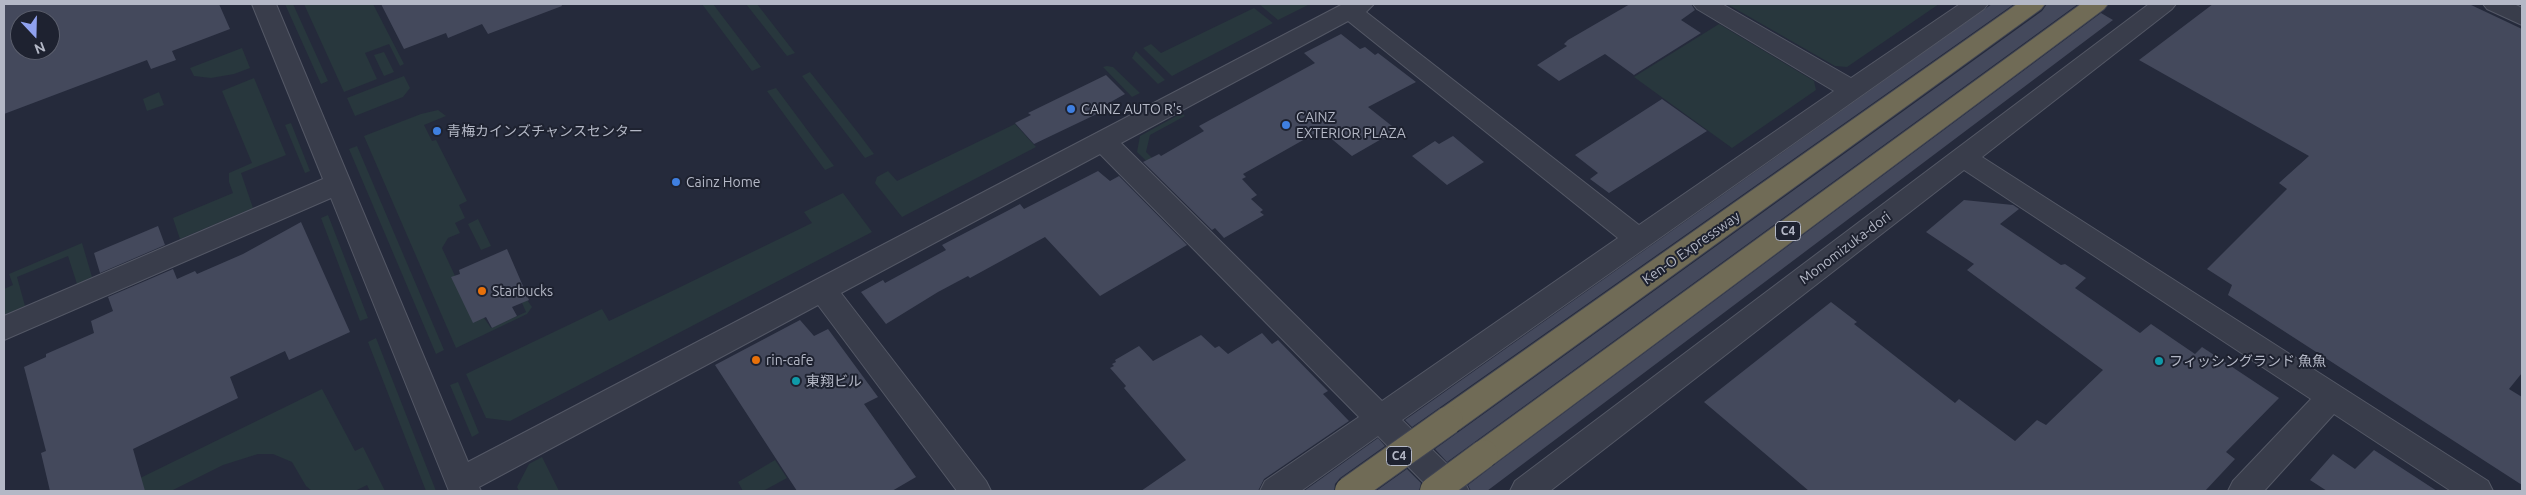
<!DOCTYPE html>
<html>
<head>
<meta charset="utf-8">
<style>
	body { margin:0 }
	#map { position:relative; width:2526px; height:495px; overflow:hidden; background:#252a3b; font-family:Ubuntu,sans-serif }
	canvas { display:block }
	.frame { position:absolute; inset:0; border:5px solid #b4b8c6; pointer-events:none }
	.north { position:absolute; left:10px; top:10px; width:50px; height:50px; box-sizing:border-box; background:#1e2230; border:1px solid #5a5e6c; border-radius:50%; rotate:159deg; font-size:14px; font-weight:700; line-height:20px; text-align:center; color:#b4b8c6 }
	.north::after { content:''; display:block; margin:auto; width:18px; height:22px; background:#90a2ef; clip-path:polygon(50% 0,100% 100%,50% 72%,0 100%) }
</style>
</head>
<body>
<div id="map">
<canvas width="2526" height="495"></canvas>
<div class="frame"></div>
<div class="north">N</div>
</div>
<script>
const ctx = document.querySelector('canvas').getContext('2d');
ctx.lineJoin = 'round';
function paint(path, color) { ctx.fillStyle = color; ctx.fill(path, 'evenodd'); }
const shape = rows => new Path2D(rows.map(r => 'M' + r).join(''));
function strokePath(path, color, width, dash) { ctx.strokeStyle = color; ctx.lineWidth = width; ctx.lineCap = dash ? 'butt' : 'round'; ctx.setLineDash(dash || []); ctx.stroke(path); }
function write(font, color, halo, rows, align = 'center') {
  ctx.font = font + ' Ubuntu,"Noto Sans JP",sans-serif'; ctx.lineWidth = 4; ctx.setLineDash([]); ctx.textBaseline = 'middle'; ctx.strokeStyle = halo; ctx.fillStyle = color; for (const [text, x, y, turn = 0] of rows) {
    ctx.save(); ctx.translate(x, y); ctx.rotate((+turn || 0) * Math.PI / 180); ctx.textAlign = isNaN(turn) ? turn : align; if (halo) ctx.strokeText(text, 0, 0); ctx.fillText(text, 0, 0); ctx.restore();
  }
}
const green = shape([
	[285,4,293,4,328,81,321,84],
	[304,4,373,4,404,64,400,66,389,44,365,53,377,79,344,92],
	[702,4,713,4,761,67,752,71],
	[746,4,757,4,795,53,787,56],
	[1259,4,1310,4,1278,20],
	[1727,4,1939,4,1847,67,1835,66],
	[1254,8,1273,23,1172,76,1143,48,1151,44,1161,53],
	[1719,24,1814,81,1816,90,1732,148,1634,77],
	[242,48,250,68,234,74,211,78,194,76,190,68],
	[1136,51,1165,80,1158,84,1132,58],
	[384,52,394,72,384,76,374,55],
	[1107,66,1113,67,1140,93,1132,97,1103,67],
	[810,72,859,134,874,154,865,158,802,76],
	[404,76,410,88,403,97,355,116,347,98],
	[254,78,286,155,241,173,253,208,180,239,173,218,233,193,229,182,229,173,252,163,222,91],
	[776,88,834,166,825,170,767,91],
	[159,92,164,105,147,111,143,99],
	[438,110,446,116,424,125,432,141,436,140,467,201,459,205,465,218,455,223,460,233,448,238,442,248,456,278,491,328,526,312,522,303,527,300,532,307,527,314,456,348,364,136,421,114],
	[1182,113,1185,116,1150,135,1146,152,1173,179,1168,182,1137,152,1140,136],
	[291,123,310,171,305,173,285,125],
	[1015,124,1036,147,902,217,875,183,877,177,888,171,897,181],
	[357,146,444,350,436,354,349,149],
	[843,193,872,232,510,421,486,418,466,374,602,309,609,321,668,293,812,223,804,212],
	[328,215,368,318,360,321,321,218],
	[478,219,491,246,481,250,468,224],
	[82,243,92,277,77,284,68,256,17,277,25,306,4,315,4,289,13,285,9,274],
	[376,338,436,491,426,491,368,342],
	[458,382,479,433,472,437,450,385],
	[322,389,355,451,363,447,385,491,370,491,367,485,355,491,312,491,306,486,292,462,273,454,258,454,223,465,171,491,135,491,132,482],
	[542,457,559,491,519,491,517,487,529,464],
	[775,460,787,478,763,491,743,491,738,482]
]);
const building = shape([
	[4,4,219,4,230,29,172,51,176,60,151,69,147,60,4,114],
	[20,20,50,20,50,50,20,50],
	[381,4,561,4,562,6,488,34,482,24,448,38,446,33,404,49],
	[1630,4,1691,4,1695,10,1681,20,1701,33,1634,75,1605,54,1559,81,1537,65,1567,46,1564,44,1568,40],
	[1992,4,2014,4,1412,427,1405,420],
	[2047,4,2078,4,1447,462,1435,449,2042,11],
	[2213,4,2469,4,2522,29,2522,373,2509,389,2522,397,2522,485,2228,295,2232,285,2207,269,2287,189,2279,183,2309,156,2139,60],
	[2101,13,2113,20,1487,491,1471,491,1468,485,1494,465],
	[1341,34,1360,49,1365,47,1375,55,1378,53,1416,82,1368,107,1397,130,1352,156,1321,130,1243,174,1246,177,1242,179,1257,195,1251,199,1263,210,1260,212,1264,215,1224,238,1215,228,1212,230,1143,162,1159,154,1161,156,1204,131,1199,126,1315,63,1304,53],
	[1106,75,1125,94,1098,109,1101,112,1034,144,1015,123,1031,115,1028,113],
	[1662,99,1707,131,1609,193,1590,179,1598,173,1575,155],
	[1453,136,1484,162,1447,185,1412,156,1435,141,1439,144],
	[1098,171,1110,181,1119,176,1187,245,1100,296,1045,237,970,278,968,276,938,292,886,324,861,292,883,280,885,283,946,250,942,245,1009,210,1020,204,1024,209],
	[1964,200,2013,205,2019,209,2000,224,2061,265,2065,264,2086,278,2075,288,2140,333,2151,324,2195,354,2202,347,2279,398,2226,452,2235,459,2205,491,1809,491,1704,402,1831,302,1857,322,1854,324,1955,403,1959,399,2015,441,2037,420,2046,425,2103,370,1967,270,1974,264,1926,232],
	[301,222,350,332,289,360,285,351,230,377,238,398,133,449,145,491,50,491,41,453,46,451,24,367,46,357,46,354,94,333,91,321,113,311,108,297,173,269,177,279,195,271,197,274,243,254],
	[158,226,165,245,100,273,94,253],
	[507,249,529,300,512,307,517,316,492,328,486,317,473,323,451,277,460,274,459,270],
	[800,320,814,336,828,329,878,397,864,404,916,477,892,491,797,491,715,365],
	[1262,333,1272,344,1278,340,1328,391,1323,394,1349,421,1264,479,1258,491,1141,491,1186,460,1124,388,1126,386,1110,368,1114,366,1112,364,1116,362,1115,360,1139,346,1153,361,1201,335,1215,348,1219,346,1228,354],
	[1378,438,1385,446,1340,478,1335,484,1334,491,1304,491],
	[2374,450,2437,491,2327,491,2310,480,2333,454,2355,469],
	[1407,469,1421,483,1419,491,1376,491]
]);
const minor = shape([
	[252,4,276,4,468,462,1341,5,1374,4,1366,12,1639,225,1834,91,1697,9,1693,4,1722,4,1851,78,1960,4,1988,4,1984,9,1402,420,1464,481,1469,491,1432,491,1378,436,1301,491,1260,491,1265,481,1359,417,1100,154,841,293,986,481,991,491,957,491,818,305,479,487,481,491,449,491,331,198,4,340,4,316,323,179,252,4],
	[1348,21,1618,238,1382,401,1121,143,1348,21],
	[2149,4,2176,4,2172,9,1982,157,2488,481,2493,491,2451,491,2334,414,2264,491,2228,491,2233,481,2311,399,1964,170,1550,491,1510,491,1515,481,2149,4],
	[2483,4,2514,4,2522,8,2522,25,2487,9,2483,4]
]);
const highway = shape([
	[2017,4,2045,4,2041,9,1460,429,1449,433,1438,429,1434,420,1438,411,2017,4],
	[2081,4,2108,4,2104,9,1495,463,1484,467,1473,463,1469,454,1473,445,2081,4]
]);
const highwayBridge = shape([
	[1349,491,1449,420],
	[1434,491,1484,454]
]);
const markers = [
	[1071,109,5,"#3f7fe0"],
	[1286,125,5,"#3f7fe0"],
	[437,131,5,"#3f7fe0"],
	[676,182,5,"#3f7fe0"],
	[482,291,5,"#e8710a"],
	[756,360,5,"#e8710a"],
	[2159,361,5,"#0f9aa8"],
	[796,381,5,"#0f9aa8"]
];
const shields = [
	[1788,231,25],
	[1399,456,25]
];
const shieldNames = [
	["C4",1788,231],
	["C4",1399,456]
];
const poiNames = [
	["CAINZ AUTO R's",1081,109],
	["CAINZ",1296,117],
	["EXTERIOR PLAZA",1296,133],
	["青梅カインズチャンスセンター",447,131],
	["Cainz Home",686,182],
	["Starbucks",492,291],
	["rin-cafe",766,360],
	["フィッシングランド 魚魚",2169,361],
	["東翔ビル",806,381]
];
const streetNames = [
	["Ken-O Expressway",1691,248,-35],
	["Monomizuka-dori",1845,248,-37]
];
paint(green, '#28373d');
paint(building, '#44495c');
strokePath(minor, '#545866', 2);
strokePath(highway, '#414553', 2);
paint(minor, '#393d4b');
paint(highway, '#706b56');
strokePath(highwayBridge, '#414553', 30, []);
strokePath(highwayBridge, '#706b56', 28);
for (const [x, y, r, color] of markers) { const dot = new Path2D(); dot.arc(x, y, r, 0, 2 * Math.PI); ctx.fillStyle = color; ctx.fill(dot); strokePath(dot, '#1e2230', 2); }
for (const [x, y, w] of shields) { const box = new Path2D(); box.roundRect(x - w / 2, y - 9.5, w, 19, 4); ctx.fillStyle = '#1e2230'; ctx.fill(box); strokePath(box, '#b4b8c6', 1); }
write('bold 12px', '#b4b8c6', null, shieldNames);
write('14px', '#b4b8c6', '#1e2230', poiNames, 'left');
write('14px', '#b4b8c6', '#1e2230', streetNames);
</script>
</body>
</html>
